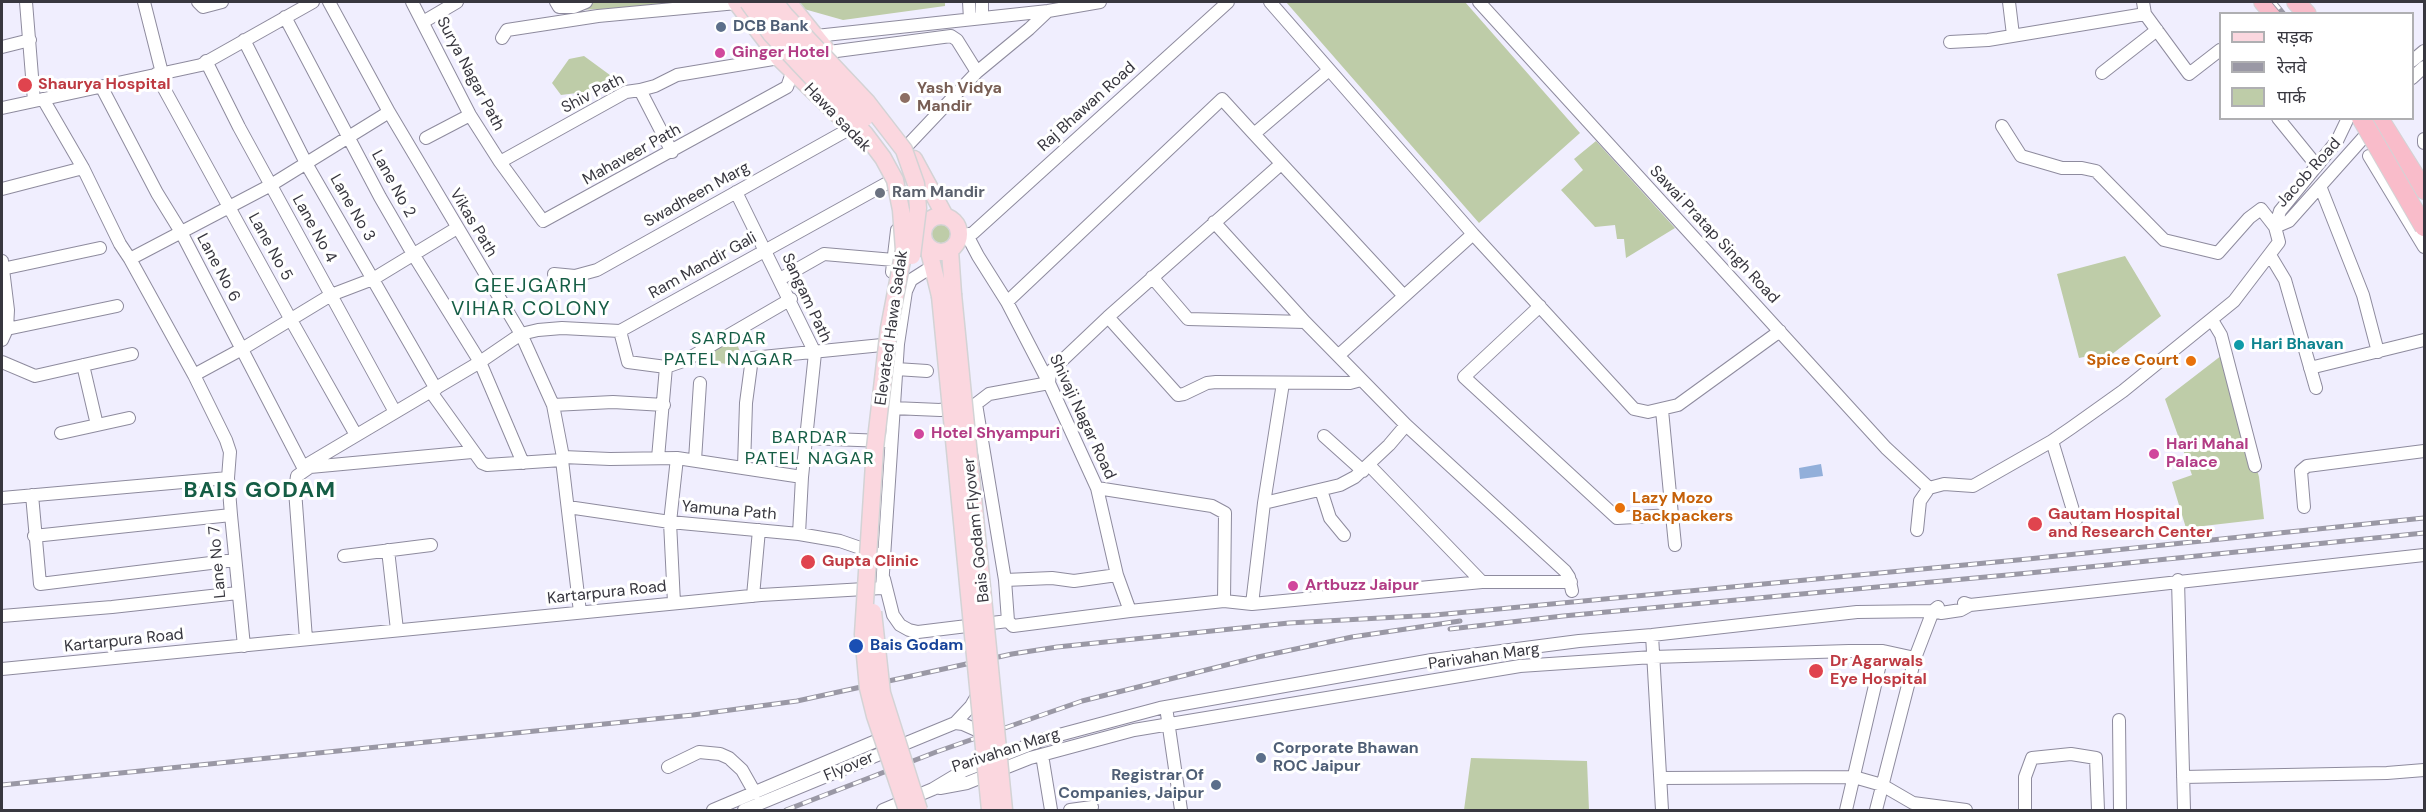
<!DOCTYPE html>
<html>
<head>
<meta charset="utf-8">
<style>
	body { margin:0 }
	#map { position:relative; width:2426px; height:812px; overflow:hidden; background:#f0eefe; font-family:"DM Sans","Noto Sans Devanagari",sans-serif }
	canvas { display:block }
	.frame { position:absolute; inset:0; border:3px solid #38373f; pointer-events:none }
	.legend { position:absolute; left:2219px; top:12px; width:195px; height:108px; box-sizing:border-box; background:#fff; border:2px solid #afafb2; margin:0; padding:8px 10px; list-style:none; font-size:18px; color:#38373f }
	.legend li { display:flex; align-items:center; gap:12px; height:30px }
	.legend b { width:30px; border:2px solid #afafb2 }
</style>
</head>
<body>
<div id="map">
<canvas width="2426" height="812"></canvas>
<div class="frame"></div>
<ul class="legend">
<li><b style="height:8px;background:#fbd7df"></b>सड़क</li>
<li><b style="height:8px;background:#9a98a5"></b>रेलवे</li>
<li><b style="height:16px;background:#becca8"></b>पार्क</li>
</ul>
</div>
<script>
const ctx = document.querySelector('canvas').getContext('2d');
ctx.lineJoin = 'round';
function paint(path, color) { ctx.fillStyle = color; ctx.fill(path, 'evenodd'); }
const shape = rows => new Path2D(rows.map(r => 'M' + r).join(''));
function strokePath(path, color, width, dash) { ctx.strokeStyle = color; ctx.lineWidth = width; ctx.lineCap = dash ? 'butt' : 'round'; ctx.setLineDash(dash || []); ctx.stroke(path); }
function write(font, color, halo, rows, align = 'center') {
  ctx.font = font + ' "DM Sans",sans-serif'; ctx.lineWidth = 6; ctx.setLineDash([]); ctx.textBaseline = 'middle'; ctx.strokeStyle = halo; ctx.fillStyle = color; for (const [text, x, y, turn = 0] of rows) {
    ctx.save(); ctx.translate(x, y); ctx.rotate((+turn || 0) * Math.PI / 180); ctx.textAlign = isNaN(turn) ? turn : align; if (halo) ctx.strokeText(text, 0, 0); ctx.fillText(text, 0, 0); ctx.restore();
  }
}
const green = shape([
	[594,2,664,2,667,6,579,10],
	[799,2,945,2,945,6,843,20,804,9],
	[1286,2,1465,2,1580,133,1479,223],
	[584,56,614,78,616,88,561,95,552,83,569,59],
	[1596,141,1675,228,1626,258,1624,239,1617,239,1615,225,1595,227,1561,190,1583,170,1574,159],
	'927 233a13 13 0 1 1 26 0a13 13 0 1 1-26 0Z',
	[2125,256,2161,316,2102,362,2099,354,2079,358,2057,274],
	[734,338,740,351,738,365,708,362,710,351],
	[2226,352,2259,477,2264,519,2186,528,2172,482,2192,475,2165,399],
	[1471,758,1587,761,1589,810,1464,810]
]);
const water = shape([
	[1821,464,1823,476,1800,479,1799,468]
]);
const minor = shape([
	[26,2,34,101],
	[144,2,162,73],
	[198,2,203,7,222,2],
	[329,2,389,112,521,334,553,405,563,457,562,460,580,612],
	[412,2,470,115,500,162,543,221,787,87,792,73],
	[556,2,559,7,574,7,586,2],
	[969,2,970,19],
	[1270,2,1473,234],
	[1479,2,1886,448,1929,488],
	[2009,2,2013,35],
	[2145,14,2189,74,2220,50],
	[285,17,380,197,413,254,480,362,521,334,538,330,562,328,620,331,889,182],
	[982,18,982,2],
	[423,22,457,2],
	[816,36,1048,11,1100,2],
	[502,38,507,30,598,16,737,3],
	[244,40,307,165,436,389],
	[1950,42,1988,40,2145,14,2143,2],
	[2,47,30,40],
	[829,52,951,36,957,40,977,72],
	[206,61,239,127,395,412],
	[2412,61,2424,51],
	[1329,70,1254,134,1404,296],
	[2102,73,2157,30],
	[156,74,291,320,356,435],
	[2412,78,2424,67],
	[101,86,157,193,181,232,303,467,480,362,523,463],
	[640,90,655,86,677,75,779,58],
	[43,99,83,168,120,244,130,259,194,375,226,440,230,452,228,478,231,515,244,646],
	[2,108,201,65,313,2],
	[2278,118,2317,166],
	[426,138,470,115],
	[2424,139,2424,143],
	[907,146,977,72,1029,29,1048,11],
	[2369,156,2424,247],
	[500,162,626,92,640,90,672,152],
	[2320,186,2363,295,2378,352],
	[2,189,83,168],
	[736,192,815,353,802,477,799,534],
	[1214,222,1305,322,1406,425,1565,571,1569,577,1572,591],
	[2275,227,2289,221,2372,128],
	[2275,227,2280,211,2337,141,2348,118],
	[967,235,978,256,1007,302,1049,383,1097,488,1117,575,1130,611,1224,601,1252,604],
	[960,236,973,233,1228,2],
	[2270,255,2285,280,2316,388],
	[130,259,271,185,389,112],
	[2,261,8,310,7,329,2,340],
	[2,269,100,248],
	[892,272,897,230],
	[554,274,575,276,597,270,851,128],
	[1152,277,1188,319,1305,322],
	[780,279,824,254,894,260,899,266],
	[1007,302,1222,99,1254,134],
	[1540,306,1464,377,1617,518,1672,515,1662,410],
	[1108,317,1178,395,1184,394,1207,383,1216,382,1350,383,1361,380],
	[2212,320,2221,335,2255,466],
	[2,330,117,306],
	[620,331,628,362,666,367,686,360,791,299],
	[1339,355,1473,234,1634,409,1648,412,1678,405,1780,331],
	[2,362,35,376,132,354],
	[83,365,97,425],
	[2310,368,2424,340],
	[896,369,927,371],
	[194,375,242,349,331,295,373,279,457,228],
	[1283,383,1264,503,1340,485,1355,477,1389,445,1406,425],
	[431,392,482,463,487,465,562,460],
	[553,405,613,402,664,405],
	[893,408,940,410,957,407],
	[61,433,129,418],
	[1324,436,1363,471],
	[806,438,884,441],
	[2052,441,2076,520],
	[563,457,610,459,677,458],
	[658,458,666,367],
	[695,460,700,383],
	[1369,465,1482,582],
	[744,467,746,403,752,358,892,344],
	[1097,488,1212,506,1225,513,1224,601],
	[1321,490,1330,518,1344,535],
	[32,495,40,584,235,560],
	[2,498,228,478],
	[1264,503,1252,604,1482,582,1571,582],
	[568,507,670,522,799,534,840,541,875,553],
	[2304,507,2301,471,2307,466,2424,451],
	[1672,515,1675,545],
	[1917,530,1920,501,1929,488,1944,484,1973,486,2052,441,2071,428,2123,391,2234,301,2279,242,2275,227,2261,209,2249,218,2218,253,2164,240,2096,171,2082,168,2062,168,2021,156,2002,126],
	[34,536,231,515],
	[388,550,397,630],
	[344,556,431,545],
	[884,579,893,615,900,625,909,630,918,632,1008,621],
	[1005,580,1052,578,1074,581,1117,575],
	[2178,580,2184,810],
	[753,596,759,530],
	[674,603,670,522,677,458,802,477],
	[1964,603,1970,605,2424,555],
	[1130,611,1013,626,1008,621,1005,580,976,404,989,394,1049,383,1050,372,1108,317,1281,164],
	[2,616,112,607,238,593],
	[1652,635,1662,810],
	[306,639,295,490,297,476,310,467,472,452],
	[2,669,761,595,882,588,898,344,906,291,911,280,933,266],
	[1166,707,1181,810],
	[2119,720,2120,810],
	[955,723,963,724,981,732],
	[1042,755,1051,810],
	[668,767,699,752,720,754,729,758,742,770,755,793],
	[2183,777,2387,773,2424,770],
	[1661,778,1854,777,1882,785,1913,803,1966,810],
	[940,788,967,783,1030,758,1134,730,1520,666,1653,657,1849,651,1883,651,1915,658],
	[713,810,883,738],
	[744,810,955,723,971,706,978,694],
	[883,810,933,789,963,771,1044,739,1160,708,1432,660,1579,641,1652,635,1857,612,1933,611,1941,613,1961,610,1970,605],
	[1070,810,1092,807],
	[1846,810,1883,651],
	[1876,810,1915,658,1933,611,1938,607],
	[2025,810,2025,777,2032,758,2071,754,2096,758,2098,810]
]);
const major = shape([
	[736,2,779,58,838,115],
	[788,2,825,48],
	[914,159,945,216],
	'923 234a18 18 0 1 1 36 0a18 18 0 1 1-36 0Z',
	[928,247,940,296],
	[950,250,953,294]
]);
const highway = shape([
	[2263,2,2274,14],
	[2296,2,2307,14],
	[2379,118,2424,190]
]);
const rail = shape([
	[2274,2,2284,14],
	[2366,118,2424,215],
	[1450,629,1563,616,2029,573,2424,533],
	[2,785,693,715,797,701,1012,654,1057,647,1289,623,1435,615,2028,559,2424,518],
	[786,810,936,752,1082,701,1258,657,1352,637,1460,621]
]);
const majorBridge = shape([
	[748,2,771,34,865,134,883,158,895,180,901,210,904,250,889,328,875,448,863,634,868,688,875,716,907,810],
	[764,2,782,27,865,118],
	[775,2,785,15,867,102,904,150,916,184,918,208,912,256],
	[953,294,1004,810],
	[940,296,990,810],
	[873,612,882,693,919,810]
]);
const highwayBridge = shape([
	[2361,118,2424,227]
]);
const markers = [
	[721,27,6,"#5c6f8a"],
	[720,53,6,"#d1479c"],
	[25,85,8,"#e0444e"],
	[905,98,6,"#8d6e63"],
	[880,193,6,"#6b7280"],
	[2239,345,6,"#0f9aa8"],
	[2191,361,6,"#e8710a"],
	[919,434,6,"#d1479c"],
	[2154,454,6,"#d1479c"],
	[1620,508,6,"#e8710a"],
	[2035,524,8,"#e0444e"],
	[808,562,8,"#e0444e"],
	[1293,586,6,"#d1479c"],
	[856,646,8,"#1a4fb4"],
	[1816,671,8,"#e0444e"],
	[1261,758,6,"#5c6f8a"],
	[1216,785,6,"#5c6f8a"]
];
const serviceNames = [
	["DCB Bank",733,27],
	["Corporate Bhawan",1273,749],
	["ROC Jaipur",1273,767],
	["Registrar Of",1204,776,"right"],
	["Companies, Jaipur",1204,794,"right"]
];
const hotelNames = [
	["Ginger Hotel",732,53],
	["Hotel Shyampuri",931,434],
	["Hari Mahal",2166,445],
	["Palace",2166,463],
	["Artbuzz Jaipur",1305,586]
];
const streetNames = [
	["Surya Nagar Path",470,74,62],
	["Shiv Path",593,94,-27],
	["Raj Bhawan Road",1087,107,-42],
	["Hawa sadak",837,118,46],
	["Mahaveer Path",632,155,-29],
	["Jacob Road",2309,173,-48],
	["Lane No 2",393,184,61],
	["Swadheen Marg",697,195,-29],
	["Lane No 3",352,208,60],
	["Vikas Path",473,223,59],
	["Lane No 4",314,229,61],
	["Sawai Pratap Singh Road",1714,235,47],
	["Lane No 5",270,247,61],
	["Ram Mandir Gali",703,266,-29],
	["Lane No 6",218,268,62],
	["Sangam Path",806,298,65],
	["Elevated Hawa Sadak",892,328,-82],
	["Shivaji Nagar Road",1082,417,65],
	["Yamuna Path",729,511,5],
	["Bais Godam Flyover",977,530,-96],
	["Lane No 7",218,562,-95],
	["Kartarpura Road",607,593,-6],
	["Kartarpura Road",124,641,-6],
	["Parivahan Marg",1484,657,-8],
	["Parivahan Marg",1006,751,-18],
	["Flyover",849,767,-23]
];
const healthNames = [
	["Shaurya Hospital",38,85],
	["Gautam Hospital",2048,515],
	["and Research Center",2048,533],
	["Gupta Clinic",822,562],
	["Dr Agarwals",1830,662],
	["Eye Hospital",1830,680]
];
const educationNames = [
	["Yash Vidya",917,89],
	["Mandir",917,107]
];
const worshipNames = [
	["Ram Mandir",892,193]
];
const cultureNames = [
	["Hari Bhavan",2251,345]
];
const foodNames = [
	["Spice Court",2179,361],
	["Lazy Mozo",1632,499,"left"],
	["Backpackers",1632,517,"left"]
];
const transitNames = [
	["Bais Godam",870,646]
];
const neighbourhoodNames = [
	["SARDAR",729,339],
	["PATEL NAGAR",729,360],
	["BARDAR",810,438],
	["PATEL NAGAR",810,459]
];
const quarterNames = [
	["GEEJGARH",531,287],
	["VIHAR COLONY",531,310]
];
const districtNames = [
	["BAIS GODAM",260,491]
];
paint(green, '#becca8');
paint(water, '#92afda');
strokePath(minor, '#8e8b9e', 14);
strokePath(major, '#d3d3d5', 19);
strokePath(highway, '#d3d3d5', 20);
strokePath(minor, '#fff', 12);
strokePath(major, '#fbd7df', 16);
strokePath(highway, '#f9bcca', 18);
strokePath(rail, '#9a98a5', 5);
strokePath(rail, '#fff', 3, [9]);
strokePath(majorBridge, '#d3d3d5', 19, []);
strokePath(highwayBridge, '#d3d3d5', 20, []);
strokePath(majorBridge, '#fbd7df', 16);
strokePath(highwayBridge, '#f9bcca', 18);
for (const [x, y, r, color] of markers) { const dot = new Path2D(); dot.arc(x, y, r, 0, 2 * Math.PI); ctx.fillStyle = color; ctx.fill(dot); strokePath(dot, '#fff', 2); }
write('bold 16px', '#4e5e75', '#fff', serviceNames, 'left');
write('bold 16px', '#b23c85', '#fff', hotelNames, 'left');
write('16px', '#38373f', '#fff', streetNames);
write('bold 16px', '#be3a42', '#fff', healthNames, 'left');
write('bold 16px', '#785e54', '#fff', educationNames, 'left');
write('bold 16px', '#5b616d', '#fff', worshipNames, 'left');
write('bold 16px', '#0d838f', '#fff', cultureNames, 'left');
write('bold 16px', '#c56008', '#fff', foodNames, 'right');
write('bold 16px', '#164399', '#fff', transitNames, 'left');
ctx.letterSpacing = '1.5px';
write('18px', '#155d45', '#fff', neighbourhoodNames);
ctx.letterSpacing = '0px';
ctx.letterSpacing = '1.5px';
write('20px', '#155d45', '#fff', quarterNames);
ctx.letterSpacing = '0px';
ctx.letterSpacing = '1.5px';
write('bold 22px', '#155d45', '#fff', districtNames);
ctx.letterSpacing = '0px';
</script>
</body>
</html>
